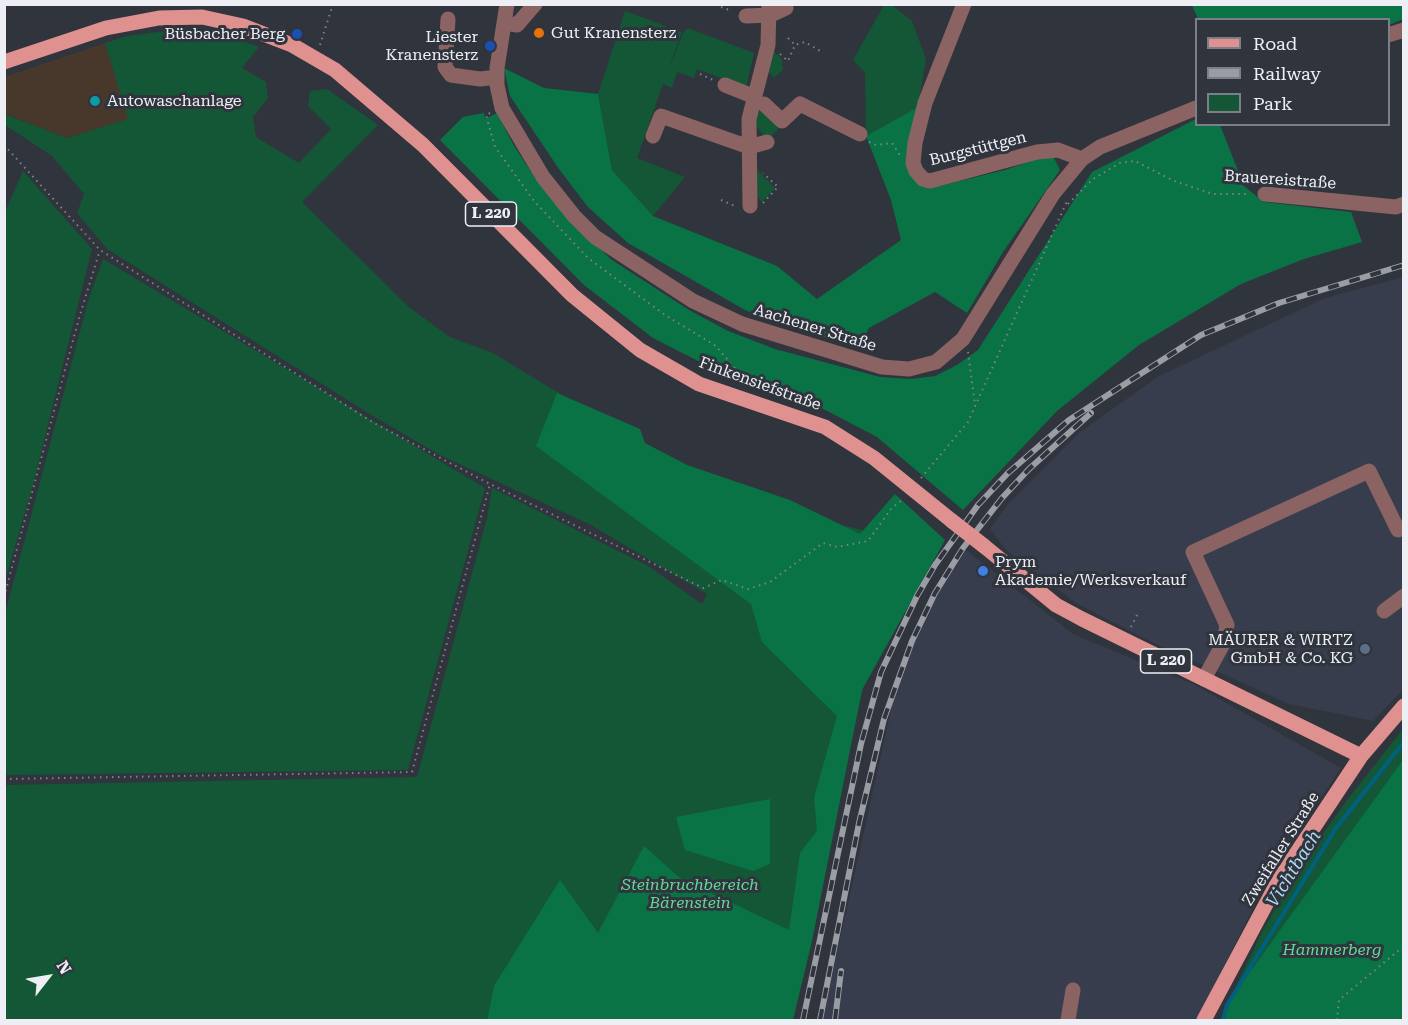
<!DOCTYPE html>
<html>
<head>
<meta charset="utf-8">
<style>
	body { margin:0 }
	#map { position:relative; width:1408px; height:1025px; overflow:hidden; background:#30343d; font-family:"Roboto Serif",serif }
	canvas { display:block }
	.frame { position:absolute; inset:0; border:6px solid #edeff5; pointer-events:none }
	.legend { position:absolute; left:1195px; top:18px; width:195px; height:108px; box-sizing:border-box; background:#30343d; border:2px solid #7c7f87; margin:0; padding:8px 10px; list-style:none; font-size:18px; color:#edeff5 }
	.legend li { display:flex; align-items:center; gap:12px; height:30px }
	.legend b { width:30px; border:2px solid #7c7f87 }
	.north { position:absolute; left:18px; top:947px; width:60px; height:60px; -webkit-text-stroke:4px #30343d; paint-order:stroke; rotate:59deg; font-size:16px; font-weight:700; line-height:24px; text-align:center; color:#edeff5 }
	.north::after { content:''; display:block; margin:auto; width:21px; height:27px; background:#edeff5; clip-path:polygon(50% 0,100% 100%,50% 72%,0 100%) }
</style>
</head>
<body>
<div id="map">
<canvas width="1408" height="1025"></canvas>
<div class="frame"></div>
<ul class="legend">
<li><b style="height:8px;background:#df918f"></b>Road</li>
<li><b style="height:8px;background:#9b9da5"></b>Railway</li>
<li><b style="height:16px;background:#135737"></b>Park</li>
</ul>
<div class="north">N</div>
</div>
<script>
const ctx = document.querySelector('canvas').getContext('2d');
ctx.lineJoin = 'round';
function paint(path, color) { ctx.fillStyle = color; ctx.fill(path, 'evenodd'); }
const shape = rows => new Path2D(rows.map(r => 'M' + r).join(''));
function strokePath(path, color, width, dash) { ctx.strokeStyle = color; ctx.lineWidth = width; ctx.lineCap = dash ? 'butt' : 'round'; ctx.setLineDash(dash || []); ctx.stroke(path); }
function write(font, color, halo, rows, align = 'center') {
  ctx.font = font + ' "Roboto Serif",serif'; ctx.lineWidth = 6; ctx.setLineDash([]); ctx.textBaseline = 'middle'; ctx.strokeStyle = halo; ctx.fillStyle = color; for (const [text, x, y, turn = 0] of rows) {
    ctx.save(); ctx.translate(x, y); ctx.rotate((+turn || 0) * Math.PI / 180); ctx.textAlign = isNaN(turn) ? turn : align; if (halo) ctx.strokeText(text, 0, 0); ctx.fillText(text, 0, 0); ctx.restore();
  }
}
const commercial = shape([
	[105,43,129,119,67,138,5,114,4,77]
]);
const built = shape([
	[1403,277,1403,690,1373,721,1289,704,1143,638,1076,603,1006,550,990,529,1008,504,1080,432,1159,376,1325,298],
	[965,549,1073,634,1193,684,1341,768,1270,874,1197,1020,822,1020,896,688,914,642,936,596]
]);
const green = shape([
	[884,5,892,5,912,21,926,59,918,107,866,136,865,73,853,60],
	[625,11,682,32,666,76,684,31,688,28,754,53,746,88,697,69,694,78,677,72,672,88,663,84,637,158,685,177,653,216,612,170,598,94],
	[174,30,220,33,259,47,242,68,266,82,268,98,253,117,256,137,299,163,331,129,308,106,310,91,327,89,378,125,302,202,410,308,450,337,493,353,649,448,777,510,867,531,868,665,811,927,494,986,487,1020,5,1020,5,785,417,777,487,518,492,488,648,566,702,604,707,594,591,525,438,454,373,416,107,249,77,213,84,194,52,156,5,125,4,114,67,138,128,119,105,43,127,36],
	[771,49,782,59,783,70,774,78,766,69],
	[758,102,782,125,767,141,754,122],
	[754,167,775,188,762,202,755,193],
	[23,171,92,249,33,485,5,581,4,214],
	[103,259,485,488,408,770,5,775,5,614,88,301],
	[1403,729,1403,1020,1220,1020,1264,928,1303,862,1347,800]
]);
const forest = shape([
	[1192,5,1403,5,1403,19,1389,25,1388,20,1198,19],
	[504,68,544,88,598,94,612,170,653,216,777,266,817,299,901,240,891,200,866,136,918,107,908,142,931,188,1005,170,1052,154,1060,170,1003,252,967,313,935,292,869,328,858,348,783,325,745,310,628,243,588,207,559,169,510,96],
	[484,113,485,119,497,113,513,144,537,181,569,220,612,260,689,310,728,331,775,349,880,377,911,379,935,376,957,365,978,350,1092,172,1196,119,1196,124,1220,125,1244,186,1264,202,1351,212,1362,242,1304,259,1241,284,1139,345,1057,411,963,510,877,437,810,402,706,365,653,338,584,285,440,140,463,117],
	[557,393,640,429,645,443,687,465,790,500,860,534,895,494,945,540,862,690,812,941,793,1020,487,1020,494,986,560,880,598,933,644,846,681,879,789,930,800,853,817,831,814,798,837,716,762,642,751,604,536,446],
	[1403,760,1403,1020,1221,1020,1226,1005],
	[770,799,770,864,753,871,685,850,676,817]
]);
const stream = shape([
	[1223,1020,1227,1005,1336,828,1404,742]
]);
const path = shape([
	[721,7,732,11],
	[788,38,795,45],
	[320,45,333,4],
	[780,54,788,61,795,45,805,42,820,51],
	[700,74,713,80],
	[490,113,486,115,495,147,534,201,588,258,665,315,716,346,737,371,737,384],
	[869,142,876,145,892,143,900,155],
	[4,145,100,250,374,423,490,484,703,588,722,580,748,589,770,582,823,543,837,547,868,541,891,509,903,499],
	[721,200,737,207],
	[763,203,778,187,763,173],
	[1068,204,1093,179,1120,163,1135,161,1174,181,1213,194,1250,194],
	[968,352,975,405],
	[921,478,968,422,1068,199],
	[4,597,79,318,100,250],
	[1131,627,1138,613],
	[4,779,412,772,490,484],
	[1337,1020,1339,1000,1404,946]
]);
const minor = shape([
	[507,4,497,68,497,85,502,108,543,177,574,216,595,237,693,301,742,324,882,367,909,369,936,362,963,339,1053,194,1082,159,1100,147,1196,108],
	[964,4,925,103,915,143,913,163,916,171,923,179,930,181,1037,152,1058,150,1082,159],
	[746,16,771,15,786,8],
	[448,19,445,67,451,75,480,79,497,77],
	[505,23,517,25,535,4],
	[1388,35,1404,30],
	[725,85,755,97],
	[764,104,782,121,800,104,860,134],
	[653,136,661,116,749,147,767,142],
	[1265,194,1396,207,1404,204],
	[750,206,749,119,768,45,769,4],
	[1384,611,1404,596],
	[1204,679,1224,642,1227,625,1193,552,1369,471,1398,530],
	[1068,1020,1073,990]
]);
const major = shape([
	[4,62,106,28,159,18,202,17,243,26,292,45,335,70,423,145,572,295,640,350,699,384,825,427,874,458,952,521],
	[984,546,1056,605,1082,619,1361,756],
	[1204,1020,1280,878,1361,756,1404,706]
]);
const rail = shape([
	[803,1020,861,744,881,672,917,596,935,565,978,505,1008,473,1069,420,1201,335,1279,303,1404,265],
	[820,1020,859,823,884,719,912,641,935,593,963,548,1002,498,1029,469,1091,413],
	[835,1020,841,971]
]);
const majorBridge = shape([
	[952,521,984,546]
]);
const markers = [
	[539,33,6,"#e8710a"],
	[297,34,6,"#1a4fb4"],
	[490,46,6,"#1a4fb4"],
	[95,101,6,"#0f9aa8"],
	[983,571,6,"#3f7fe0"],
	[1365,649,6,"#5c6f8a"]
];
const shields = [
	[491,214,51],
	[1166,661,51]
];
const shieldNames = [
	["L 220",491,214],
	["L 220",1166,661]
];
const poiNames = [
	["Gut Kranensterz",551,33],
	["Büsbacher Berg",285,34,"right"],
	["Liester",478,37,"right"],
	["Kranensterz",478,55,"right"],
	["Autowaschanlage",107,101],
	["Prym",995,562],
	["Akademie/Werksverkauf",995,580],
	["MÄURER & WIRTZ",1353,640,"right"],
	["GmbH & Co. KG",1353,658,"right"]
];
const streetNames = [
	["Burgstüttgen",978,149,-14],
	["Brauereistraße",1280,180,4],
	["Aachener Straße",815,328,17],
	["Finkensiefstraße",760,384,20],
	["Zweifaller Straße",1281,849,-58]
];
const parkNames = [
	["Steinbruchbereich",690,885],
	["Bärenstein",690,903],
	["Hammerberg",1332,950]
];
const waterNames = [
	["Vichtbach",1294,869,-58]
];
paint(commercial, '#47382b');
paint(built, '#373d4c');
paint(green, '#135737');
paint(forest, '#0a7346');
strokePath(stream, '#00607f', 4);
strokePath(path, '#7f828a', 2, [1.5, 4.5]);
strokePath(minor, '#8a6362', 15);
strokePath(major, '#df918f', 15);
strokePath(rail, '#9b9da5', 6);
strokePath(rail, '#30343d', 4, [11]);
strokePath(majorBridge, '#df918f', 15);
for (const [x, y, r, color] of markers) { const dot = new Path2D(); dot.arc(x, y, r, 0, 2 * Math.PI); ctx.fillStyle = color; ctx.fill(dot); strokePath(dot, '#30343d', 2); }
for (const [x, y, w] of shields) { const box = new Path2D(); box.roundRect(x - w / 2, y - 12, w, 24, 4.5); ctx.fillStyle = '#30343d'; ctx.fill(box); strokePath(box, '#edeff5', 1.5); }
write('bold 15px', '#edeff5', null, shieldNames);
write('16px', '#edeff5', '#30343d', poiNames, 'left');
write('16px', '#edeff5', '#30343d', streetNames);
write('italic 16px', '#62d999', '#30343d', parkNames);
write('italic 18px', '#acdbf1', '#30343d', waterNames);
</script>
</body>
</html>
